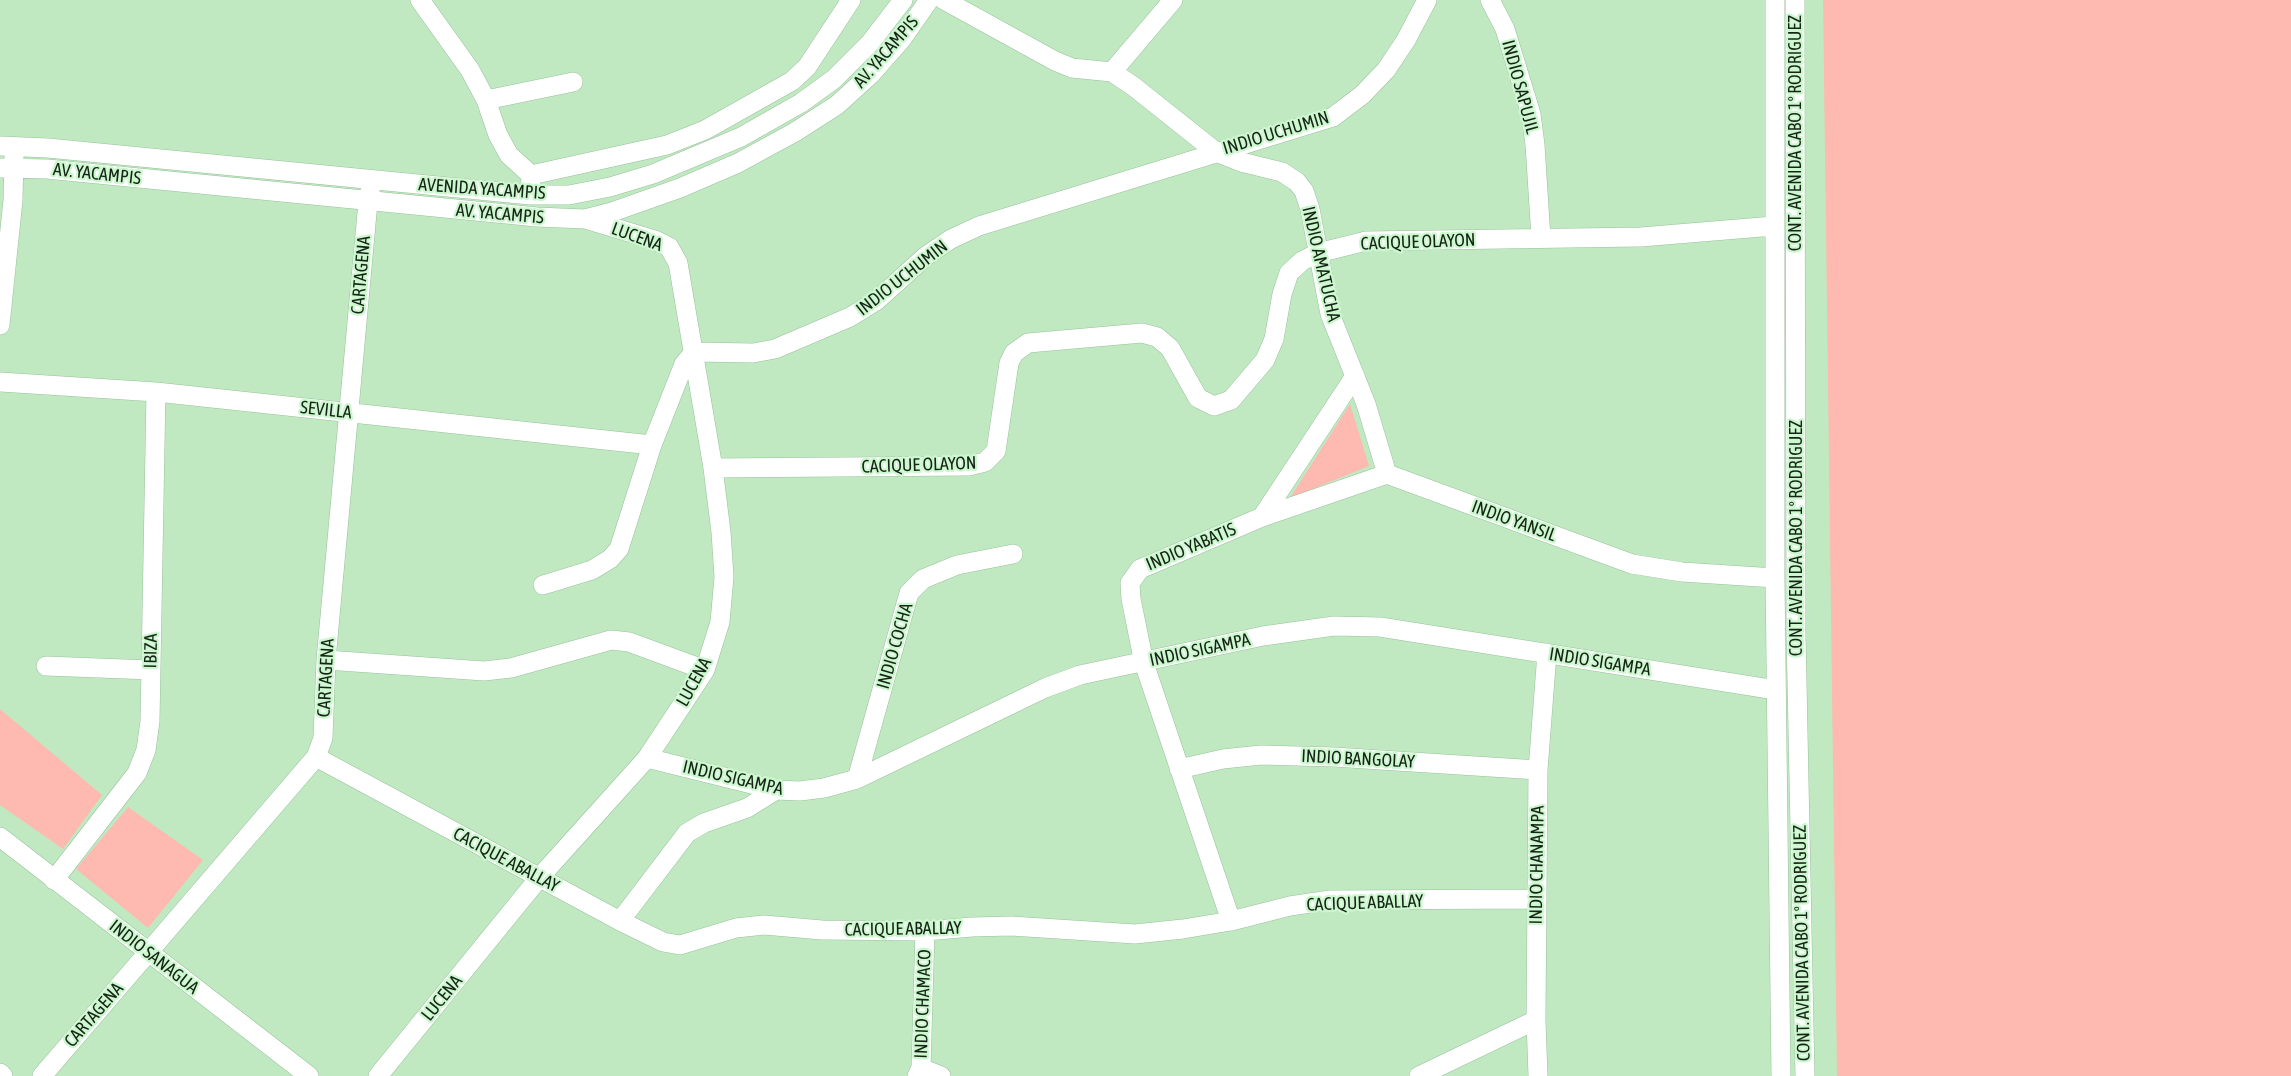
<!DOCTYPE html>
<html>
<head>
<meta charset="utf-8">
<style>
	body { margin:0 }
	canvas { display:block; background:#c0e9c2 }
</style>
</head>
<body>
<canvas width="2291" height="1076"></canvas>
<script>
const ctx = document.querySelector('canvas').getContext('2d');
ctx.lineJoin = 'round';
function paint(path, color) { ctx.fillStyle = color; ctx.fill(path, 'evenodd'); }
const shape = rows => new Path2D(rows.map(r => 'M' + r).join(''));
function strokePath(path, color, width, dash) { ctx.strokeStyle = color; ctx.lineWidth = width; ctx.lineCap = dash ? 'butt' : 'round'; ctx.setLineDash(dash || []); ctx.stroke(path); }
function write(font, color, halo, rows, align = 'center') {
  ctx.font = font + ' "Asap Condensed",sans-serif'; ctx.lineWidth = 4.5; ctx.setLineDash([]); ctx.textBaseline = 'middle'; ctx.strokeStyle = halo; ctx.fillStyle = color; for (const [text, x, y, turn = 0] of rows) {
    ctx.save(); ctx.translate(x, y); ctx.rotate((+turn || 0) * Math.PI / 180); ctx.textAlign = isNaN(turn) ? turn : align; if (halo) ctx.strokeText(text, 0, 0); ctx.fillText(text, 0, 0); ctx.restore();
  }
}
const green = shape([
	[1823,0,2291,0,2291,1076,1837,1076],
	[1350,404,1369,466,1290,498],
	[0,709,102,795,63,849,0,805],
	[128,807,203,860,148,928,76,869]
]);
const minor = shape([
	[420,0,470,70,486,100,498,135,509,155,531,175],
	[944,0,1055,61,1072,68,1112,72,1133,86,1216,152,1241,162,1282,172,1297,182,1304,191,1310,209,1330,314,1366,404,1387,474],
	[1490,0,1505,29,1531,114,1535,145,1541,238],
	[1775,0,1775,578,1781,1076],
	[1795,0,1796,633,1805,1076],
	[1112,72,1173,0],
	[486,100,573,82],
	[0,146,48,148,530,195,569,195,610,187,653,174,741,137,801,103,834,79,870,43,903,0],
	[0,168,47,169,537,217,585,219,612,212,680,188,738,163,795,132,837,105,871,74,901,40,929,0],
	[530,195,531,175,667,145,705,130,792,81,807,67,851,0],
	[0,325,13,200,14,157],
	[0,382,156,392,652,445],
	[713,468,969,466,985,462,996,451,1009,363,1014,353,1028,343,1142,333,1157,337,1170,348,1198,398,1214,406,1231,400,1265,360,1274,339,1282,294,1289,273,1302,261,1318,253,1366,241,1641,237,1774,226],
	[1262,517,1355,376],
	[543,585,592,570,610,559,619,549,652,445,684,364,694,352,753,353,775,349,850,317,876,301,926,256,951,239,979,226,1333,117,1362,95,1386,70,1406,40,1427,0],
	[326,660,484,671,511,668,611,640,629,642,705,670],
	[46,666,151,670],
	[316,757,620,921,663,942,680,945,736,928,764,925,822,930,925,931,972,927,1011,926,1135,934,1183,929,1231,921,1290,906,1330,900,1536,899],
	[647,758,776,790,800,791,824,788,857,779,1045,688,1080,675,1263,636,1334,626,1380,627,1776,690],
	[1179,769,1223,759,1261,755,1334,757,1538,770],
	[857,779,909,593,923,579,957,565,1013,554],
	[0,837,309,1076],
	[54,880,137,773,146,750,150,721,156,392],
	[620,921,687,833,704,823,747,808,776,790],
	[1231,921,1144,663,1131,599,1130,583,1140,569,1262,517,1387,474,1632,564,1682,572,1775,578],
	[921,1068,941,1076],
	[0,1073,3,1076],
	[42,1076,316,757,323,738,326,660,368,202,372,180],
	[378,1076,539,878,647,758,705,670,720,622,724,577,721,532,713,468,678,263,669,247,655,240,585,219],
	[917,1076,921,1068,925,931],
	[1419,1076,1536,1020],
	[1538,1076,1536,1020,1538,770,1547,653]
]);
const streetNames = [
	["AV. YACAMPIS",886,52,-49],
	["INDIO SAPUJIL",1520,87,75],
	["INDIO UCHUMIN",1276,133,-17],
	["CONT. AVENIDA CABO 1° RODRIGUEZ",1795,133,-90],
	["AV. YACAMPIS",97,174,6],
	["AVENIDA YACAMPIS",482,189,4],
	["AV. YACAMPIS",500,214,5],
	["LUCENA",637,237,20],
	["CACIQUE OLAYON",1418,242,-2],
	["INDIO AMATUCHA",1321,264,77],
	["CARTAGENA",361,275,-85],
	["INDIO UCHUMIN",902,278,-38],
	["SEVILLA",326,410,6],
	["CACIQUE OLAYON",919,465,-2],
	["INDIO YANSIL",1514,521,20],
	["CONT. AVENIDA CABO 1° RODRIGUEZ",1796,538,-90],
	["INDIO YABATIS",1191,547,-23],
	["INDIO COCHA",895,646,-74],
	["INDIO SIGAMPA",1200,650,-12],
	["IBIZA",151,651,-89],
	["INDIO SIGAMPA",1600,662,9],
	["CARTAGENA",326,678,-87],
	["LUCENA",694,682,-61],
	["INDIO BANGOLAY",1358,759,3],
	["INDIO SIGAMPA",733,778,13],
	["CACIQUE ABALLAY",506,860,28],
	["INDIO CHANAMPA",1537,865,-89],
	["CACIQUE ABALLAY",1365,903,-2],
	["CACIQUE ABALLAY",903,929,-1],
	["CONT. AVENIDA CABO 1° RODRIGUEZ",1802,943,-91],
	["INDIO SANAGUA",154,957,38],
	["LUCENA",442,998,-51],
	["INDIO CHAMACO",923,1004,-88],
	["CARTAGENA",94,1015,-49]
];
paint(green, '#feb9b0');
strokePath(minor, '#98c19b', 20);
strokePath(minor, '#fff', 19);
write('18px', '#152416', '#cdf7cf', streetNames);
</script>
</body>
</html>
